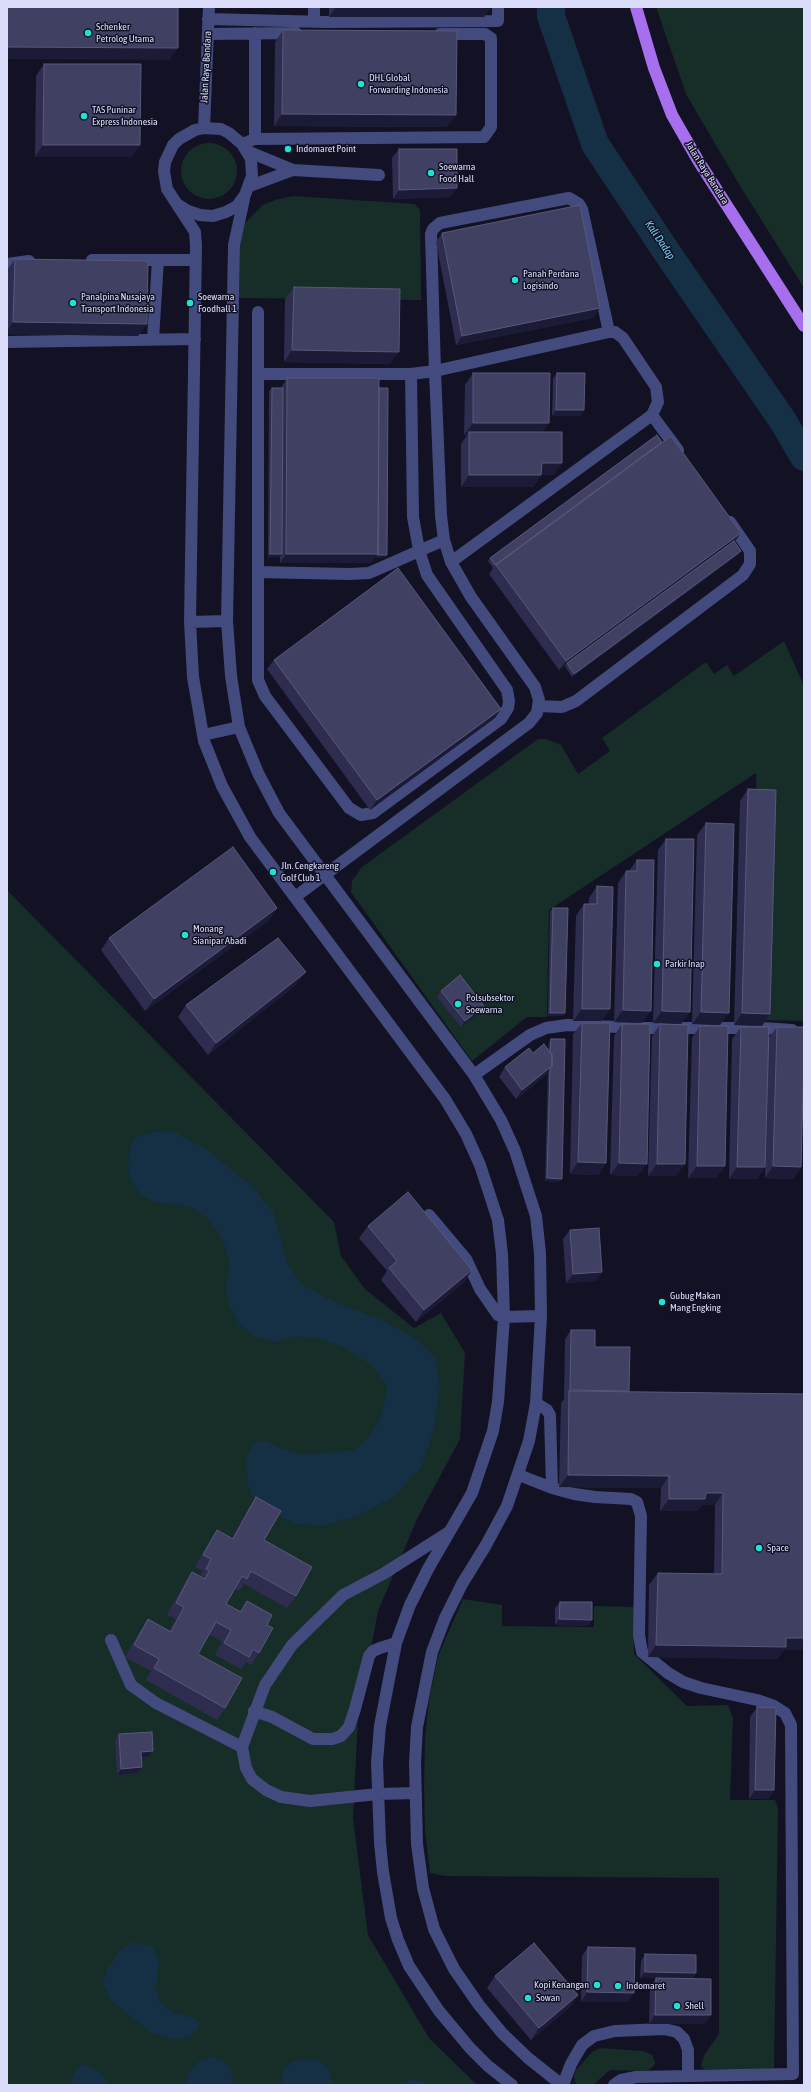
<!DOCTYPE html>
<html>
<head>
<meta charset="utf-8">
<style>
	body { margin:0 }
	#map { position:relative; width:811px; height:2092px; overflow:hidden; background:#121224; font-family:"Asap Condensed",sans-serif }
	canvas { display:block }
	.frame { position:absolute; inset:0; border:8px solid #dadcfa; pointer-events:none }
</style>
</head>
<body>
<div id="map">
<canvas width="811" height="2092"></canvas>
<div class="frame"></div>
</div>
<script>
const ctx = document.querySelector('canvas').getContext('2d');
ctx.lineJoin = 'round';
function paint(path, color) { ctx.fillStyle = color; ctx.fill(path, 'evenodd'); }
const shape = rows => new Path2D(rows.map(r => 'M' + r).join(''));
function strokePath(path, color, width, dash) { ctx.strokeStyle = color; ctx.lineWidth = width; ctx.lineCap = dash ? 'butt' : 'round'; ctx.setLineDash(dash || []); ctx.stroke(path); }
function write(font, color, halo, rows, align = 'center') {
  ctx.font = font + ' "Asap Condensed",sans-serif'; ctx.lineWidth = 3; ctx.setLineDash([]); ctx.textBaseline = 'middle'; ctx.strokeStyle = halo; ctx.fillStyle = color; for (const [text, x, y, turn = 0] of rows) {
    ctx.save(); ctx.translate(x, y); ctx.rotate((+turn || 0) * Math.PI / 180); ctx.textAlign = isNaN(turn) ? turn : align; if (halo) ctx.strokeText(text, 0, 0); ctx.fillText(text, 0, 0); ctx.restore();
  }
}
const green = shape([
	[656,7,804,7,804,288,737,181,686,94],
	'181 171a28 28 0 1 1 56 0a28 28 0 1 1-56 0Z',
	[293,196,415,204,420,210,421,300,239,298,240,235,245,223,263,205,275,200],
	[784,641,804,686,804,1021,764,1020,756,773,549,910,547,1017,527,1017,472,1061,351,892,352,881,362,867,538,739,546,739,561,745,578,774,610,751,602,738,706,662,714,674,727,665,734,676],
	[7,890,334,1222,341,1256,365,1289,414,1328,441,1313,465,1353,460,1439,417,1519,378,1611,358,1718,353,1818,368,1935,429,2038,477,2085,7,2085],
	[463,1599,502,1605,502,1626,594,1627,594,1606,634,1607,634,1654,687,1706,728,1705,733,1718,730,1800,775,1800,778,1809,774,2070,704,2069,701,2066,704,2055,719,2034,719,1878,445,1876,430,1873,425,1831,424,1787,425,1738,429,1700,438,1656],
	[600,2048,643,2051,652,2055,655,2062,654,2066,647,2071,610,2070,593,2085,576,2085,574,2076,576,2070,592,2052]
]);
const water = shape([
	[173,1131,207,1150,251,1185,273,1211,287,1262,301,1284,339,1304,380,1319,416,1339,436,1359,440,1386,434,1429,421,1468,393,1497,357,1516,322,1526,295,1524,255,1503,248,1484,246,1460,253,1443,266,1441,282,1449,302,1455,355,1450,368,1438,382,1414,387,1386,374,1367,344,1347,321,1339,296,1336,276,1342,258,1338,240,1325,229,1306,226,1287,230,1265,223,1239,208,1219,189,1206,155,1202,140,1194,129,1178,128,1157,134,1138,153,1132],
	[131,1942,153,1947,159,1960,156,1990,161,2003,173,2012,197,2019,200,2023,197,2031,189,2037,172,2039,152,2033,111,2001,103,1983,107,1970,119,1952],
	[210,2057,223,2060,231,2069,233,2079,231,2085,186,2085,188,2073,200,2060],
	[308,2059,319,2061,329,2069,333,2085,285,2085,281,2075,284,2068,292,2062],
	[80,2066,87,2066,100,2072,110,2085,71,2085,73,2075],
	[414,2079,432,2085,397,2085]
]);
const river = shape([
	[551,7,551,16,595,144,668,254,783,421,804,457]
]);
const minor = shape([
	[208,19,326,22,498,21,498,7],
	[314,21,314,7],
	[255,33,255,139],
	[208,34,296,33],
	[204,128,209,7],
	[242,144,255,139,484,137,491,127,491,38,485,34,440,34],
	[247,151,293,170],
	[250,186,293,170,379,175],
	[244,199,234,245,227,621,231,676,239,727,258,773,279,813,474,1075,501,1120,515,1151,536,1216,540,1253,541,1316,536,1403,529,1441,507,1506,486,1545,462,1584,445,1618,432,1652,417,1727,415,1763,417,1844,423,1888,434,1929,454,1969,479,2005,502,2033,528,2058,562,2085],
	[177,204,188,211,200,215,213,216,226,212,237,206,245,195,252,176,251,159,242,144,229,133,221,129,204,128,195,130,179,139,173,145,165,162,164,171,167,189,195,232,196,246,190,622,193,677,204,741,222,786,250,837,445,1099,466,1134,480,1165,498,1220,502,1254,504,1317,498,1402,493,1431,472,1493,428,1569,410,1605,396,1643,380,1726,377,1762,380,1843,383,1872,391,1918,398,1940,409,1966,439,2011,470,2048,488,2066,512,2085],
	[92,260,196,260],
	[7,264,29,261],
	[258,312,258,680,265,696,349,808,361,815,373,813,501,719,508,708,509,701,507,690,427,575,419,550,413,517,411,374],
	[153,339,158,260],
	[7,342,195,339],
	[258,374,411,374,435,371,431,234,433,229,440,223,569,198,579,204,582,209,609,332,615,332,623,338,656,387,658,402,652,415,678,450],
	[451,562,652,415],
	[258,572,349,574,369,573,444,540],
	[190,622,227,621],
	[538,706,562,707,576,701,743,575,750,564,750,551,730,522],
	[203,735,239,727],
	[295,897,529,723,537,713,539,700,535,687,471,597,451,562,444,540,441,516,435,371,609,332],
	[474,1075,530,1035,546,1028,567,1025,644,1028,763,1028,792,1030],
	[429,1215,466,1259,480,1289,498,1315,504,1317,541,1316],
	[536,1403,547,1410,550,1415,552,1488],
	[519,1475,552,1488,574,1494,595,1497,631,1499,637,1502,641,1516,639,1635,642,1652,668,1673,683,1682,701,1688,757,1700,774,1706,785,1713,791,1725,793,2074,636,2077,621,2080,614,2085],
	[111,1640,131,1685,156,1703,242,1747],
	[254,1711,272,1717,313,1739,332,1739,341,1736,349,1727,355,1709,369,1656,373,1651,380,1648,396,1643],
	[416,1793,378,1794,310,1801,281,1797,266,1790,252,1779,246,1768,242,1747,265,1685,292,1645,343,1595,383,1574,449,1532],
	[563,2085,571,2064,582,2045,594,2036,615,2031,664,2029,677,2032,684,2039,688,2050,688,2075]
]);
const major = shape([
	[636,7,654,68,672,115,699,162,804,326]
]);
const wall = shape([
	[329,7,491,7,484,17,329,17],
	[283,30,447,127,274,126,275,42],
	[44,64,140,145,131,157,35,157,36,76],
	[399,149,451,197,393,199,392,158],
	[442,233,593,318,456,345,436,242],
	[15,259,147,324,138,336,7,334,7,270],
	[294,287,390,364,284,362,285,299],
	[473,373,543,432,562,463,553,475,541,475,533,487,461,487,461,444,467,435,464,435,465,385],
	[557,373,584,410,580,416,552,416,553,379],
	[287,378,379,388,385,558,375,558,371,563,280,563,280,557,268,557,269,391,272,388,281,388],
	[662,442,741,533,735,542,739,554,572,677,565,666,559,670,489,574,493,568,488,561,490,558],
	[274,660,501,709,495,718,370,810,267,669],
	[748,789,770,1014,762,1026,734,1025,740,801],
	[706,823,720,1025,692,1024,697,835],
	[666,839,681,1024,653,1023,658,850],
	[637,860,642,1023,614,1022,618,883,626,871,629,871],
	[597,886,610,1009,601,1021,573,1021,576,916,584,904,589,904,589,898],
	[277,908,269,920,145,1011,101,950,109,938],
	[553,908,565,1013,563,1016,548,1016,550,911],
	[297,984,208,1055,178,1017,186,1005],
	[441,991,480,1012,461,1027,437,997],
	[582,1023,606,1163,598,1175,570,1174,573,1034],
	[622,1024,638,1176,610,1175,614,1036],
	[660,1024,676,1176,648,1176,652,1036],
	[700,1026,725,1166,716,1178,688,1178,692,1038],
	[741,1027,765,1167,757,1179,729,1179,732,1039],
	[777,1027,801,1167,793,1179,765,1178,768,1039],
	[551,1039,559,1182,545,1181,548,1072,546,1075,516,1099,499,1077,505,1067,533,1053,548,1050,549,1042],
	[368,1226,472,1270,464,1282,416,1322,381,1280,387,1271,359,1238],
	[570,1230,596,1281,566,1283,563,1239],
	[571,1330,629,1392,804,1394,804,1650,784,1650,777,1659,648,1657,649,1585,658,1573,714,1574,715,1505,702,1505,697,1511,660,1511,661,1488,559,1487,561,1403,564,1399,565,1339],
	[256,1497,264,1540,296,1596,287,1608,244,1584,239,1591,235,1589,226,1604,239,1612,247,1601,267,1625,259,1653,251,1665,246,1662,241,1669,215,1655,222,1642,209,1634,198,1654,225,1708,217,1720,146,1680,151,1671,125,1657,140,1631,148,1619,169,1631,176,1619,167,1615,184,1584,192,1572,200,1576,203,1571,195,1567,209,1542,217,1530,232,1538,248,1509],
	[560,1602,588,1626,555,1625,555,1608],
	[757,1707,774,1790,768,1799,749,1799,750,1717],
	[119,1734,149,1757,142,1758,142,1767,138,1773,117,1775,115,1740],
	[588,1947,628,2002,581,2002,582,1956],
	[645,1954,696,1973,692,1979,711,2015,704,2024,649,2024,650,1987,656,1978,640,1978,641,1961],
	[495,1976,578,1995,570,2007,531,2040,487,1988]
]);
const shadedWall = shape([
	[231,7,258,7,231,8],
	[336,7,491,7,484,17,329,17],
	[7,47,178,48,169,60,7,59],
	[282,114,456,115,447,127,274,126],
	[43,145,140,145,131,157,35,157],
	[457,188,451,197,393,199,399,190],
	[600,308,593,318,456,345,462,336],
	[13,322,147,324,138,336,7,334,7,331],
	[292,350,399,352,390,364,284,362],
	[556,410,584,410,580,416,552,416],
	[473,423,549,423,541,435,469,432,467,435,464,435],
	[542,463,562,463,553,475,541,475,533,487,461,487,469,475],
	[741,533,734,542,567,663,565,666,559,670,566,661],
	[741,551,739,554,572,677,574,674],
	[270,554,282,554,280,557,268,557],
	[286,554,378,554,387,555,385,558,375,558,371,563,280,563],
	[501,709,495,718,370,810,377,800],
	[277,908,269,920,145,1011,154,999],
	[306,972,297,984,208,1055,216,1043],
	[484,1006,480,1012,461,1027,465,1021],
	[582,1009,610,1009,601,1021,573,1021],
	[623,1010,651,1011,642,1023,614,1022],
	[662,1011,690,1012,681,1024,653,1023],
	[701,1012,729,1013,720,1025,692,1024],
	[550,1013,565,1013,563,1016,548,1016],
	[742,1013,770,1014,762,1026,734,1025],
	[552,1066,546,1075,516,1099,522,1090],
	[578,1162,606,1163,598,1175,570,1174],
	[619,1163,647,1164,638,1176,610,1175],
	[657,1164,685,1164,676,1176,648,1176],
	[697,1166,725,1166,716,1178,688,1178],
	[773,1166,801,1167,793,1179,765,1178],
	[737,1167,765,1167,757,1179,729,1179],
	[547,1178,562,1179,559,1182,545,1181],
	[472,1270,464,1282,416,1322,424,1310],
	[602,1272,596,1281,566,1283,573,1274],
	[570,1390,629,1391,623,1400,569,1391],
	[568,1475,669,1476,661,1488,559,1487],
	[706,1493,723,1493,715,1505,702,1505,697,1511,660,1511,669,1499],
	[559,1619,592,1620,588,1626,555,1625],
	[786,1638,804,1638,804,1650,784,1650,777,1659,648,1657,656,1645],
	[153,1751,149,1757,137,1758,141,1752],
	[142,1767,138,1773,117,1775,121,1769],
	[755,1790,774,1790,768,1799,749,1799],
	[645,1972,696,1973,691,1979,640,1978],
	[587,1992,634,1993,628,2002,581,2002],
	[578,1995,570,2007,531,2040,539,2028],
	[655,2015,711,2015,704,2024,649,2024]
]);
const building = shape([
	[7,7,178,7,178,48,7,47,7,7],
	[283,30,457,31,456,115,282,114,283,30],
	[44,64,141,64,140,145,43,145,44,64],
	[399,149,457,149,457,188,399,190,399,149],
	[580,205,600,308,462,336,442,233,580,205],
	[15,259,148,261,147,324,13,322,15,259],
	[294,287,400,289,399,352,292,350,294,287],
	[473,373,550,373,549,423,473,423,473,373],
	[557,373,585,373,584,410,556,410,557,373],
	[287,378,379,378,378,554,286,554,287,378],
	[272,388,283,388,282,554,270,554,272,388],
	[379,388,388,388,387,555,377,555,378,554,379,388],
	[469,432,562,432,562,463,542,463,541,475,469,475,469,432],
	[657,435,662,442,495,565,490,558,657,435],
	[671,436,741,533,566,661,496,565,671,436],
	[734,541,741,551,574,674,567,663,734,541],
	[398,568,501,709,377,800,274,660,398,568],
	[748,789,776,790,770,1014,742,1013,748,789],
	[706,823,734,824,729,1013,701,1012,706,823],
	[666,839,694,839,690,1012,662,1011,666,839],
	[233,847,277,908,154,999,109,938,233,847],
	[637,860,654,860,651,1011,623,1010,626,871,637,871,637,860],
	[597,886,613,887,610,1009,582,1009,584,904,597,904,597,886],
	[553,908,568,908,565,1013,550,1013,553,908],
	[278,938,306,972,216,1043,186,1005,278,938],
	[460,975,484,1006,465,1021,441,991,460,975],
	[582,1023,610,1023,606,1163,578,1162,582,1023],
	[622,1024,650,1024,647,1164,619,1163,622,1024],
	[660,1024,688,1025,685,1164,657,1164,660,1024],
	[700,1026,728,1026,725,1166,697,1166,700,1026],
	[741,1027,769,1027,765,1167,737,1167,741,1027],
	[777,1027,804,1027,804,1056,801,1167,773,1166,777,1027],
	[551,1039,565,1039,562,1179,547,1178,550,1069,552,1066,552,1055,550,1053,551,1039],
	[544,1044,552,1055,552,1066,522,1090,505,1067,529,1048,533,1053,544,1044],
	[408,1192,472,1270,424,1310,389,1268,397,1261,368,1226,408,1192],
	[599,1228,602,1272,573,1274,570,1230,599,1228],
	[571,1330,595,1330,595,1347,630,1347,629,1391,570,1390,571,1330],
	[569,1391,804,1394,804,1638,786,1638,786,1647,656,1645,658,1573,722,1574,723,1493,706,1493,705,1499,669,1499,669,1476,568,1475,569,1391],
	[256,1497,281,1511,264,1540,312,1567,296,1596,251,1571,247,1579,242,1576,226,1604,241,1612,247,1601,272,1615,267,1625,273,1628,259,1653,253,1649,249,1657,224,1643,231,1630,216,1622,198,1654,242,1678,225,1708,154,1668,159,1659,134,1645,148,1619,171,1632,184,1607,176,1603,192,1572,205,1579,209,1571,206,1569,211,1559,203,1555,217,1530,233,1539,256,1497],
	[560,1602,592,1602,592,1620,559,1619,560,1602],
	[757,1707,776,1708,774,1790,755,1790,757,1707],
	[152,1732,153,1751,141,1752,142,1767,121,1769,119,1734,152,1732],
	[534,1943,578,1995,539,2028,495,1976,534,1943],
	[588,1947,635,1948,634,1993,587,1992,588,1947],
	[645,1954,696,1955,696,1973,645,1972,645,1954],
	[656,1978,711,1979,711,2015,655,2015,656,1978]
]);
const markers = [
	[88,33,4,"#1de3d4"],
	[361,84,4,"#1de3d4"],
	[84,116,4,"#1de3d4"],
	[288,149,4,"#1de3d4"],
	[431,173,4,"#1de3d4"],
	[515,280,4,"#1de3d4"],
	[73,303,4,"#1de3d4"],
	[190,303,4,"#1de3d4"],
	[273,872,4,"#1de3d4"],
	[185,935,4,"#1de3d4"],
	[657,964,4,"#1de3d4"],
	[458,1004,4,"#1de3d4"],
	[662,1302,4,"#1de3d4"],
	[759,1548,4,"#1de3d4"],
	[597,1985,4,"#1de3d4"],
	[618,1986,4,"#1de3d4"],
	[528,1998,4,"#1de3d4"],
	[677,2006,4,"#1de3d4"]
];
const poiNames = [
	["Schenker",96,27],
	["Petrolog Utama",96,39],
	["DHL Global",369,78],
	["Forwarding Indonesia",369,90],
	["TAS Puninar",92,110],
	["Express Indonesia",92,122],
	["Indomaret Point",296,149],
	["Soewarna",439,167],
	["Food Hall",439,179],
	["Panah Perdana",523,274],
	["Logisindo",523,286],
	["Panalpina Nusajaya",81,297],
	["Transport Indonesia",81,309],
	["Soewarna",198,297],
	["Foodhall 1",198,309],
	["Jln. Cengkareng",281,866],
	["Golf Club 1",281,878],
	["Monang",193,929],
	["Sianipar Abadi",193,941],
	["Parkir Inap",665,964],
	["Polsubsektor",466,998],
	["Soewarna",466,1010],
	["Gubug Makan",670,1296],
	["Mang Engking",670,1308],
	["Space",767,1548],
	["Kopi Kenangan",589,1985,"right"],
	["Indomaret",626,1986],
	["Sowan",536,1998],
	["Shell",685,2006]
];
const streetNames = [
	["Jalan Raya Bandara",206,67,-87],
	["Jalan Raya Bandara",707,173,58]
];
const waterNames = [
	["Kali Dadap",660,240,56]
];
paint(green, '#162d28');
paint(water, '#152f45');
strokePath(river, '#152f45', 28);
strokePath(minor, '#434b7e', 12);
strokePath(major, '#a76eed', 12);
paint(wall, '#2e2d50');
paint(shadedWall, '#1b1a37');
paint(building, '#404062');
strokePath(building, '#58587a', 1);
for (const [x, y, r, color] of markers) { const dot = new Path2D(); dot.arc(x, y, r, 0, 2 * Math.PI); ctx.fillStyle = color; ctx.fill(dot); strokePath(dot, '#121224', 1.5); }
write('10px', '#dadcfa', '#121224', poiNames, 'left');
write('10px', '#dadcfa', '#121224', streetNames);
write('italic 11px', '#74cbee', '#121224', waterNames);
</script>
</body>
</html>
